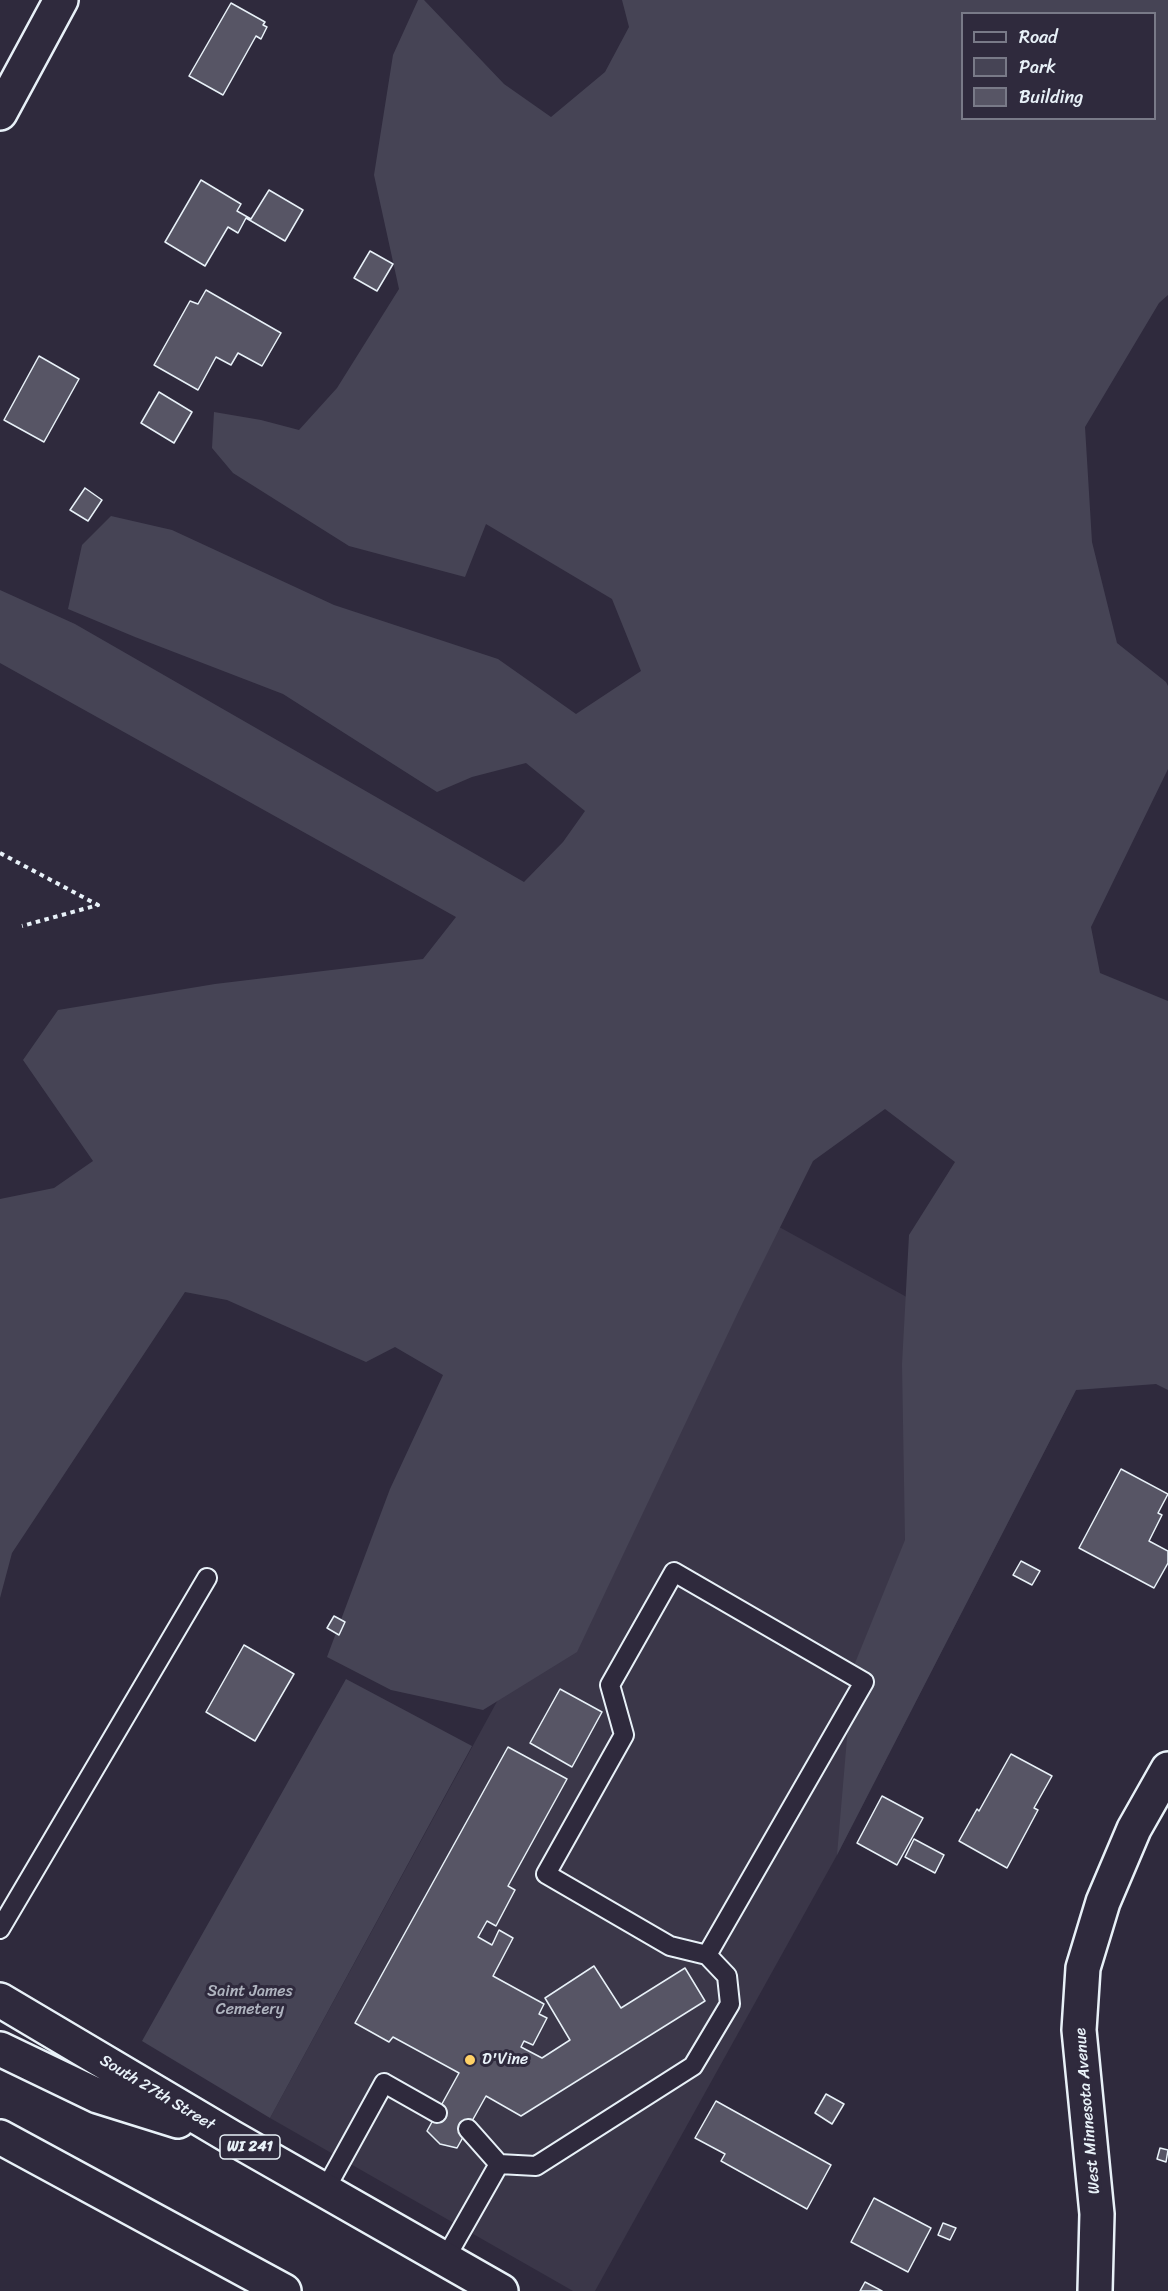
<!DOCTYPE html>
<html>
<head>
<meta charset="utf-8">
<style>
	body { margin:0 }
	#map { position:relative; width:1168px; height:2291px; overflow:hidden; background:#2f2a3d; font-family:Sriracha,sans-serif }
	canvas { display:block }
	.legend { position:absolute; left:961px; top:12px; width:195px; height:108px; box-sizing:border-box; background:#2f2a3d; border:2px solid #797a88; margin:0; padding:8px 10px; list-style:none; font-size:18px; color:#e8f1f8 }
	.legend li { display:flex; align-items:center; gap:12px; height:30px }
	.legend b { width:30px; border:2px solid #797a88 }
</style>
</head>
<body>
<div id="map">
<canvas width="1168" height="2291"></canvas>
<ul class="legend">
<li><b style="height:8px;background:#2f2a3d"></b>Road</li>
<li><b style="height:16px;background:#464455"></b>Park</li>
<li><b style="height:16px;background:#575565"></b>Building</li>
</ul>
</div>
<script>
const ctx = document.querySelector('canvas').getContext('2d');
ctx.lineJoin = 'round';
function paint(path, color) { ctx.fillStyle = color; ctx.fill(path, 'evenodd'); }
const shape = rows => new Path2D(rows.map(r => 'M' + r).join(''));
function strokePath(path, color, width, dash) { ctx.strokeStyle = color; ctx.lineWidth = width; ctx.lineCap = dash ? 'butt' : 'round'; ctx.setLineDash(dash || []); ctx.stroke(path); }
function write(font, color, halo, rows, align = 'center') {
  ctx.font = font + ' Sriracha,sans-serif'; ctx.lineWidth = 6; ctx.setLineDash([]); ctx.textBaseline = 'middle'; ctx.strokeStyle = halo; ctx.fillStyle = color; for (const [text, x, y, turn = 0] of rows) {
    ctx.save(); ctx.translate(x, y); ctx.rotate((+turn || 0) * Math.PI / 180); ctx.textAlign = isNaN(turn) ? turn : align; if (halo) ctx.strokeText(text, 0, 0); ctx.fillText(text, 0, 0); ctx.restore();
  }
}
const built = shape([
	[761,1217,1076,1390,837,1855,595,2291,573,2291,270,2118]
]);
const green = shape([
	[418,0,424,0,504,84,551,117,605,72,629,27,622,0,1168,0,1168,295,1159,303,1085,427,1092,542,1117,643,1166,682,1168,686,1168,769,1091,927,1100,973,1168,1001,1168,1390,1156,1384,1076,1390,837,1855,853,1668,905,1540,902,1364,909,1235,955,1162,885,1109,813,1161,742,1304,577,1652,483,1710,391,1690,327,1657,390,1489,443,1375,395,1347,366,1362,227,1300,185,1292,12,1553,0,1598,0,1199,54,1188,93,1161,23,1060,58,1010,215,984,423,959,456,917,0,663,0,590,75,624,524,882,563,842,585,811,526,763,472,777,437,792,283,694,135,637,68,609,82,545,111,516,172,530,334,605,498,659,576,714,641,671,612,599,486,524,465,577,349,546,233,473,212,448,214,412,261,420,299,430,337,388,399,289,374,175,393,55],
	[962,14,1154,14,1154,118,962,118],
	[346,1679,472,1746,270,2118,142,2041]
]);
const building = shape([
	[231,3,265,22,263,25,267,27,261,39,256,36,223,95,189,76,231,3],
	[201,180,241,204,237,211,251,219,269,190,303,210,285,241,246,218,238,233,228,227,205,266,165,242,201,180],
	[370,251,393,264,377,291,354,278,370,251],
	[206,290,281,333,262,366,238,353,231,365,216,357,198,390,154,365,190,301,198,304,206,290],
	[39,356,79,379,44,442,4,420,39,356],
	[159,392,192,412,174,443,141,423,159,392],
	[85,488,102,500,88,521,70,510,85,488],
	[1121,1469,1168,1494,1158,1513,1162,1515,1149,1541,1168,1551,1168,1563,1154,1588,1079,1548,1121,1469],
	[1021,1561,1040,1571,1032,1585,1013,1575,1021,1561],
	[334,1616,345,1622,339,1635,327,1628,334,1616],
	[244,1645,294,1674,255,1741,206,1712,244,1645],
	[560,1689,602,1712,572,1767,530,1743,560,1689],
	[508,1747,567,1779,508,1886,515,1890,496,1926,487,1921,478,1937,492,1945,499,1930,513,1938,493,1976,544,2004,539,2014,547,2018,533,2045,524,2041,521,2047,542,2058,570,2040,545,1998,594,1966,621,2008,685,1968,705,2001,521,2116,486,2096,457,2148,440,2144,427,2131,459,2073,393,2037,389,2042,355,2023,508,1747],
	[1011,1754,1052,1776,1034,1808,1038,1810,1007,1868,959,1841,977,1809,979,1811,1011,1754],
	[882,1796,923,1818,897,1865,857,1843,882,1796],
	[914,1839,944,1855,935,1873,905,1857,914,1839],
	[826,2094,844,2104,832,2124,815,2113,826,2094],
	[716,2101,831,2165,807,2209,721,2161,725,2154,695,2138,716,2101],
	[1160,2148,1168,2150,1166,2162,1157,2159,1160,2148],
	[874,2198,931,2228,908,2272,851,2242,874,2198],
	[943,2223,956,2228,950,2240,938,2235,943,2223],
	[865,2282,882,2291,860,2291,865,2282]
]);
const path = shape([
	[0,853,98,905,22,926]
]);
const lane = shape([
	[0,1929,207,1578],
	[499,2164,536,2166,693,2066,730,2004,727,1976,707,1955,670,1946,546,1874,624,1735,610,1685,674,1572,864,1682,707,1955],
	[325,2190,384,2083,437,2113],
	[445,2259,499,2164,468,2129]
]);
const street = shape([
	[1095,2291,1097,2214,1079,2030,1083,1968,1103,1902,1134,1829,1168,1769]
]);
const secondary = shape([
	[0,113,61,0]
]);
const primary = shape([
	[0,2000,231,2137,501,2291],
	[0,2049,98,2096,178,2121],
	[0,2137,284,2291]
]);
const markers = [
	[470,2060,6,"#ffd166"]
];
const shields = [
	[250,2147,60]
];
const shieldNames = [
	["WI 241",250,2147]
];
const parkNames = [
	["Saint James",250,1992],
	["Cemetery",250,2010]
];
const poiNames = [
	["D'Vine",482,2060]
];
const streetNames = [
	["South 27th Street",157,2093,31],
	["West Minnesota Avenue",1088,2111,-95]
];
paint(built, '#3b3749');
paint(green, '#464455');
paint(building, '#575565');
strokePath(building, '#e8f1f8', 1.5);
strokePath(lane, '#e8f1f8', 22);
strokePath(street, '#e8f1f8', 38);
strokePath(secondary, '#e8f1f8', 38);
strokePath(primary, '#e8f1f8', 38);
strokePath(path, '#e8f1f8', 4, [4.5, 4.5]);
strokePath(lane, '#2f2a3d', 18);
strokePath(street, '#2f2a3d', 33);
strokePath(secondary, '#2f2a3d', 33);
strokePath(primary, '#2f2a3d', 33);
for (const [x, y, r, color] of markers) { const dot = new Path2D(); dot.arc(x, y, r, 0, 2 * Math.PI); ctx.fillStyle = color; ctx.fill(dot); strokePath(dot, '#2f2a3d', 2); }
for (const [x, y, w] of shields) { const box = new Path2D(); box.roundRect(x - w / 2, y - 12, w, 24, 4.5); ctx.fillStyle = '#2f2a3d'; ctx.fill(box); strokePath(box, '#e8f1f8', 1.5); }
write('bold 15px', '#e8f1f8', null, shieldNames);
write('16px', '#afb4bf', '#2f2a3d', parkNames);
write('16px', '#e8f1f8', '#2f2a3d', poiNames, 'left');
write('16px', '#e8f1f8', '#2f2a3d', streetNames);
</script>
</body>
</html>
